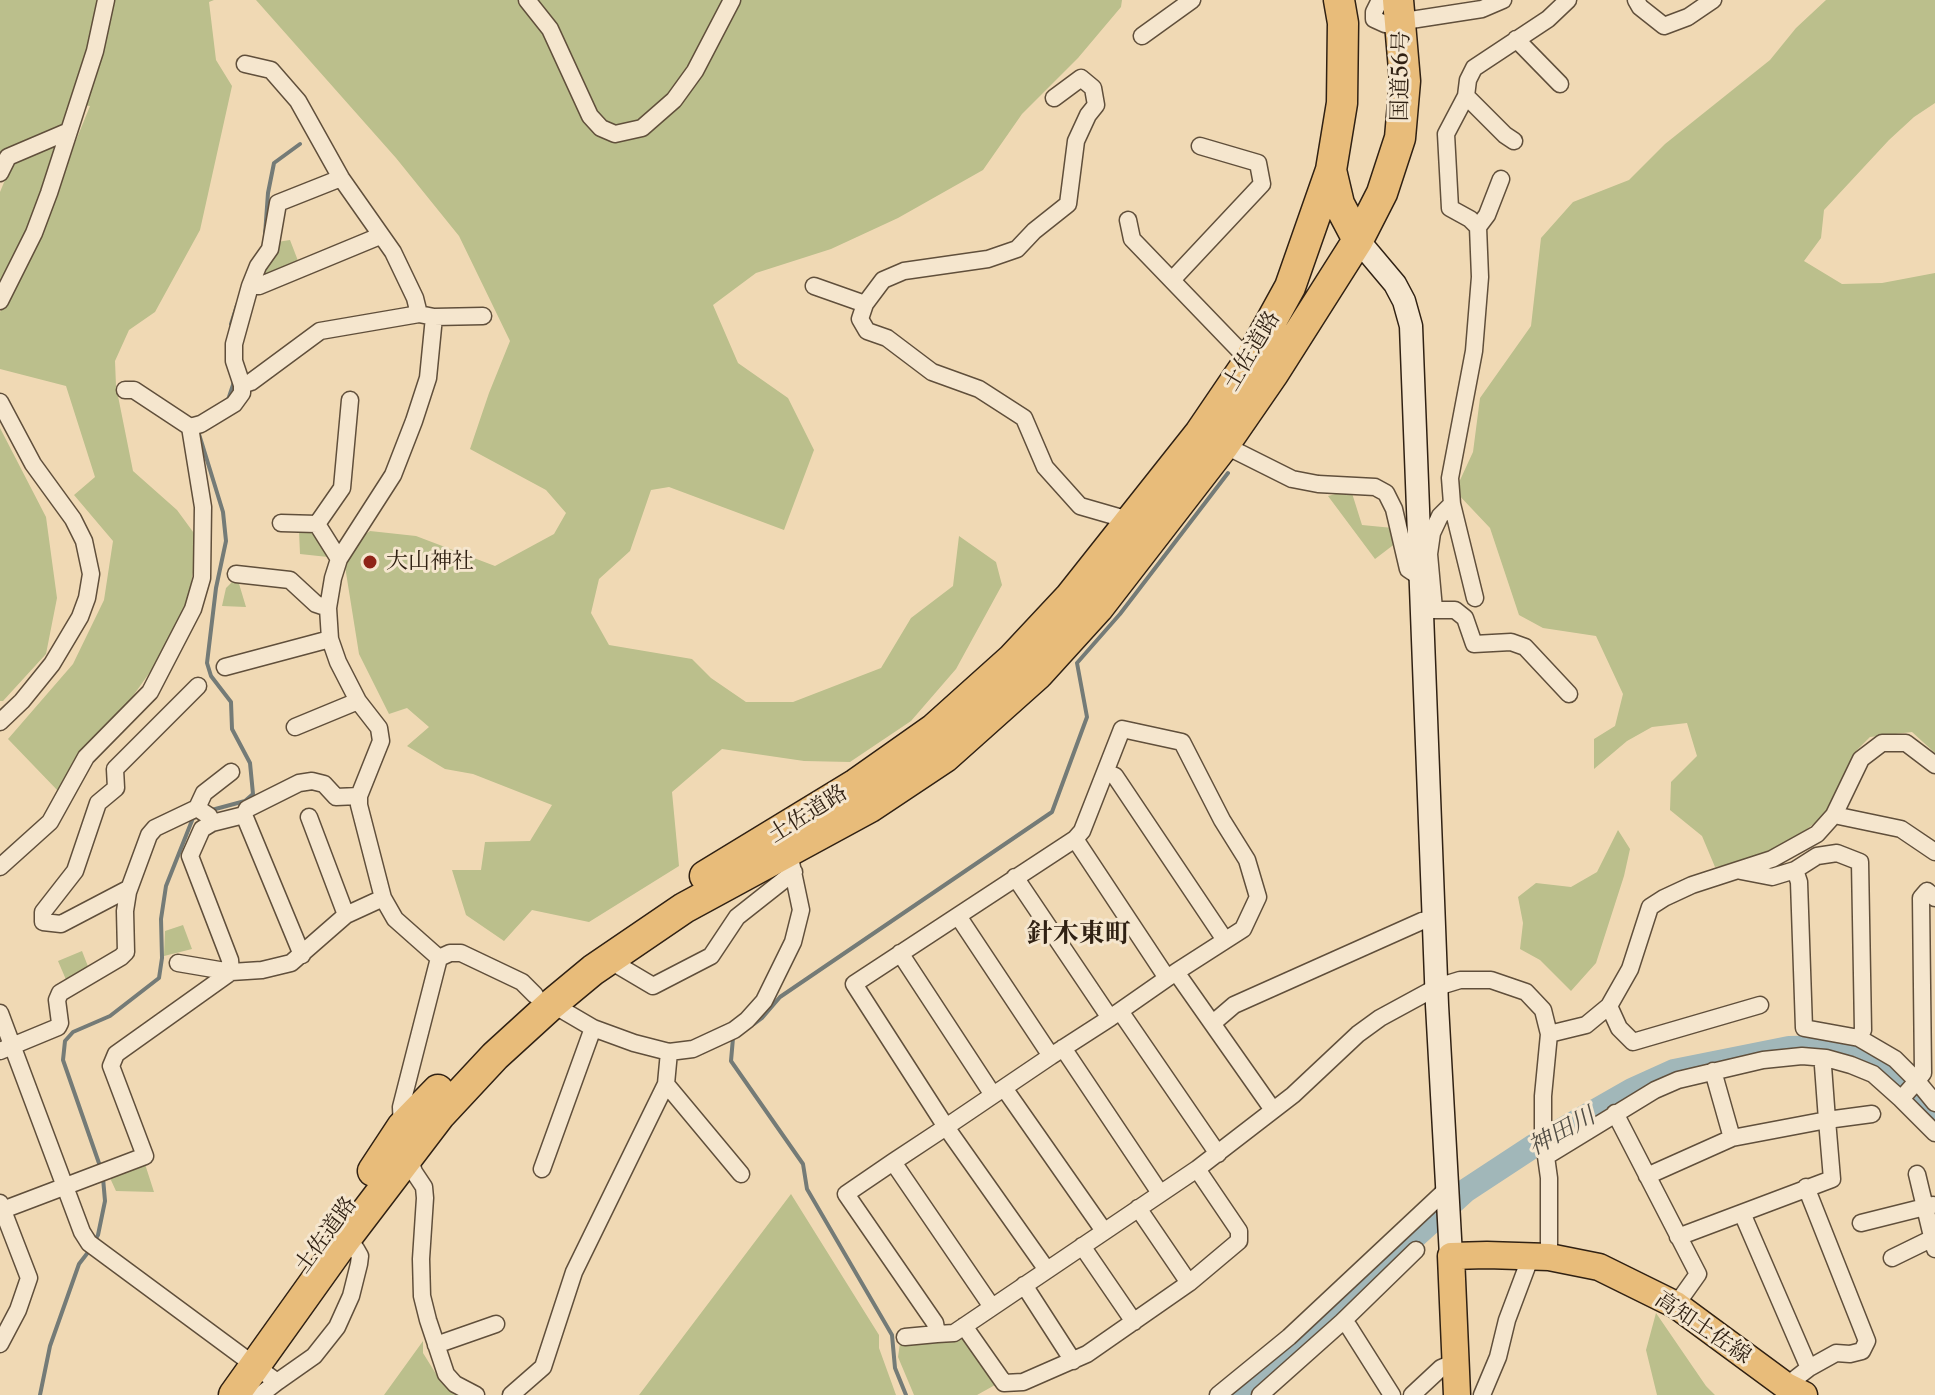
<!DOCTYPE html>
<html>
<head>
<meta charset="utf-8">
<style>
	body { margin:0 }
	canvas { display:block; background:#f0d9b4 }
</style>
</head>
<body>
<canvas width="1935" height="1395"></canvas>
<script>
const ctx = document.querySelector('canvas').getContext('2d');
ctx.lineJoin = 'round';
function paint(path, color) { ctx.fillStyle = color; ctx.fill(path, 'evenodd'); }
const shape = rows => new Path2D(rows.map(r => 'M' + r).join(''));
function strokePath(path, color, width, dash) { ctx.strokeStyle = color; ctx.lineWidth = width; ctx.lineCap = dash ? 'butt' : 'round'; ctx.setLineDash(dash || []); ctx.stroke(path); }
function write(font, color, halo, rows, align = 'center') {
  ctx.font = font + ' "Libre Caslon Text","Noto Serif JP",serif'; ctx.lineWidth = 6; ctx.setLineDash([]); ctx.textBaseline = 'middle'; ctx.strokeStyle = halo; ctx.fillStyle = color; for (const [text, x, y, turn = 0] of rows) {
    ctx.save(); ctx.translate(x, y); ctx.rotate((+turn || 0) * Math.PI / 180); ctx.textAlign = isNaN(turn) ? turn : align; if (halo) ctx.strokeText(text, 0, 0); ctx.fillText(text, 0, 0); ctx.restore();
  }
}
const green = shape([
	[0,0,214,0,209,2,216,60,232,86,200,230,155,312,129,330,115,361,116,386,133,471,177,510,199,540,187,605,155,665,123,710,59,792,8,739,73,664,104,600,113,541,74,495,95,477,66,386,0,369,0,312,35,241,90,106,72,103,65,126,0,158],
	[256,0,1122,0,1121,7,1078,58,1022,114,983,170,898,218,831,249,756,273,713,305,738,363,788,398,814,450,784,530,669,487,651,490,630,551,599,579,591,613,609,645,692,659,711,678,746,702,793,702,881,668,911,618,953,586,959,536,996,562,1002,585,956,669,911,721,850,762,804,761,722,749,672,792,679,866,589,922,532,910,504,941,466,915,452,870,481,870,485,842,530,841,552,805,473,774,445,769,407,746,429,727,407,708,389,714,359,654,344,560,356,541,370,531,416,536,495,566,554,534,566,513,546,490,470,449,489,393,510,341,459,236,396,158],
	[1826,0,1935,0,1935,103,1914,117,1889,140,1824,210,1821,238,1804,261,1842,284,1882,283,1935,273,1935,753,1912,732,1870,737,1854,753,1838,794,1820,819,1799,835,1773,850,1741,863,1715,867,1702,836,1670,810,1671,782,1697,756,1687,723,1652,727,1627,741,1594,769,1594,739,1615,726,1623,694,1596,636,1543,628,1519,615,1490,528,1455,491,1473,452,1480,398,1531,326,1541,238,1573,202,1629,180,1665,144,1770,60,1796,28],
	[63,140,41,200,0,287,0,192,12,163],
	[290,240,300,266,256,281,277,242],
	[0,428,46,517,57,598,46,654,3,701,0,701],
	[1351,490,1362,525,1393,528,1396,543,1375,559,1328,496],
	[299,531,315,533,328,557,300,554],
	[237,577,246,607,222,606,226,588],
	[1618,830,1630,849,1624,876,1596,963,1571,991,1540,960,1520,949,1523,923,1518,897,1536,883,1571,887,1597,872],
	[183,925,192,949,164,956,165,931],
	[82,951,89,969,67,982,58,961],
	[145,1164,154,1192,116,1191,110,1178],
	[791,1194,879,1335,879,1348,896,1395,639,1395],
	[1656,1313,1706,1386,1715,1395,1657,1395,1646,1350],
	[964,1333,995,1385,977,1395,914,1395,898,1357,900,1343,953,1339],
	[423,1341,423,1353,441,1382,459,1395,384,1395]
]);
const stream = shape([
	[265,235,268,193,274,163,300,144],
	[231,324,237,305],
	[228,400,234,382],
	[199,434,223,512,226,541,216,588,207,663,211,676,231,702,232,729,250,763,253,794,245,801,208,811],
	[754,1024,762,1018,780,997,1052,812,1087,717,1077,663,1120,614,1228,473],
	[733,1038,731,1061,803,1164,807,1189,892,1335,895,1368,906,1395],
	[101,1169,63,1060,65,1041,73,1032,110,1016,159,978,162,958,161,919,166,886,193,818,197,817],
	[93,1243,98,1235,105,1201,103,1178],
	[40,1395,50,1346,79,1264,89,1251]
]);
const river = shape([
	[1240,1395,1465,1191,1532,1147,1632,1090,1674,1071,1789,1048,1834,1047,1869,1062,1893,1080,1935,1121]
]);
const street = shape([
	[527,0,550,29,590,116,601,128,615,134,642,128,674,100,695,71,732,0],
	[1380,0,1374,12,1374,19,1385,24,1482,9,1503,0],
	[1636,0,1640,7,1664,26,1688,17,1713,0],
	[1142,36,1192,0],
	[1516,39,1560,84],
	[245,64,271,70,298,101,341,178,393,252,415,298,419,314],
	[1466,96,1505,135,1514,141],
	[1054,98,1081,78,1093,88,1096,105,1088,115,1076,141,1068,204,1034,231,1017,249,988,259,904,271,883,280,865,304,860,319,867,331,887,338,932,372,979,389,1024,418,1045,467,1080,506,1132,521],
	[0,173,8,157,69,131],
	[341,178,278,203,270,249,258,266,250,286,259,286,375,238,380,234],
	[1128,220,1132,239,1239,350,1251,358],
	[1478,227,1487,215,1501,179],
	[1172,280,1262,184,1258,163,1200,146],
	[814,286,865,304],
	[0,301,34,233,49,193,95,51,106,0],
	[434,317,483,316],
	[242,385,251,382,320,331,419,314,434,317,428,378,414,421,393,475,339,559,333,578,328,608,330,639,338,662,358,701,379,728,381,741,359,796,359,805,383,898,395,919,439,958],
	[125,390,134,390,190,427],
	[0,402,33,464,73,519,84,541,91,574,87,598,80,617,52,664,22,701,0,722],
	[1224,445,1292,479,1318,484,1375,487,1386,493,1394,509,1408,569,1420,577],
	[1452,504,1475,598],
	[281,523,317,524],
	[339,559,317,524,342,488,350,400],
	[236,574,290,580,316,604,328,608],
	[1434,609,1429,554,1432,533,1440,516,1452,504,1450,478,1474,351,1480,277,1478,227,1470,219,1450,208,1446,134,1466,96,1468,80,1474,68,1548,19,1568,0],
	[1423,610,1455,610,1465,618,1474,644,1511,642,1525,647,1569,694],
	[225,667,330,639],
	[198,686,115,769,116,788,98,803,75,871,43,912,43,922,61,924,126,890,128,892,149,835,155,828,197,808,209,816,212,823],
	[295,727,358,701],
	[1107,773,1115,776,1225,940],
	[197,808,204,793,231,772],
	[244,815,247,809,299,783,312,781,324,784,336,797,359,796],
	[1834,815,1901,829,1935,852],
	[309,817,346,915],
	[1075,839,1167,978],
	[0,867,50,822,86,757,150,692,193,609,202,578,203,507,190,427,201,424,234,404,242,393,242,385,234,361,234,344,250,286],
	[1741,871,1772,877,1795,870,1817,856,1837,853,1860,862,1863,1030,1859,1038,1804,1028,1799,882,1795,870],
	[1015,877,1110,1018],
	[1935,898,1927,891,1921,898,1923,1073,1917,1081,1935,1103],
	[958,916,1051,1056],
	[900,953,993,1095],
	[439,958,450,953,461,953,522,982,535,995],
	[609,960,653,986,711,956,737,917,794,872],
	[178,963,231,972,230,960,190,856,202,829,212,823,244,815,302,955],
	[1176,972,1273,1110],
	[552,1004,593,1028,634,1043,669,1052,693,1049,734,1030,747,1020,764,1001,793,942,801,910,789,853],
	[1609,1006,1619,1028,1633,1042,1760,1005],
	[1120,1011,1218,1154],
	[0,1013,82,1232,89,1243,277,1382,260,1395],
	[1213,1023,1234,1005,1422,921,1434,919],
	[1549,1034,1586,1025,1609,1006,1630,969,1650,907,1664,898,1692,885,1772,859,1817,834,1834,815,1861,759,1882,743,1906,743,1935,765],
	[1063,1048,1160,1193],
	[0,1051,58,1027,60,1023,57,1000,60,993,121,957,126,952,125,911,128,892],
	[666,1084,741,1174],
	[1004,1088,1104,1231],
	[1901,1099,1935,1133],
	[1615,1113,1698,1274,1676,1305],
	[402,1128,401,1107,439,958],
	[1732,1138,1827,1120,1823,1066,1826,1058],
	[408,1154,414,1172,424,1187,425,1198,421,1259,422,1296,428,1320,446,1374,455,1384,476,1395],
	[1547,1156,1655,1090,1678,1080,1763,1060,1802,1056,1826,1058,1851,1065,1873,1074,1901,1099,1917,1081,1895,1059,1859,1038],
	[893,1162,992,1307],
	[542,1169,593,1028],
	[1917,1174,1935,1249],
	[1647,1176,1732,1138,1713,1071],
	[1806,1187,1867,1341,1862,1351,1850,1354,1836,1353,1809,1368],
	[0,1203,29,1278,18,1310,0,1344],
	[1138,1208,1189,1283],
	[0,1211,145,1156,111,1066,116,1054,231,972,262,970,291,963,346,915,383,898],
	[1742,1213,1809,1368,1786,1386],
	[1861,1223,1933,1205],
	[1678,1237,1832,1179,1827,1120,1872,1114],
	[1082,1246,1134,1322],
	[1892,1258,1935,1237],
	[1047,1270,946,1127,854,984,1075,839,1082,831,1122,729,1182,742,1222,820,1247,860,1258,897,1243,929,1176,972,1110,1018,1051,1056,946,1127,893,1162,846,1194,935,1323,937,1334,954,1333,1197,1169,1293,1095,1358,1034,1380,1018,1437,987,1460,980,1491,980,1526,992,1543,1010,1549,1034,1543,1096,1543,1135,1549,1178,1549,1257],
	[1024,1285,1073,1361],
	[1342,1322,1349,1327,1392,1395],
	[964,1326,1004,1383,1023,1382,1087,1354,1189,1283,1239,1241,1239,1231,1197,1169],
	[905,1337,937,1334],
	[436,1345,496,1324],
	[277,1382,314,1356,337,1327,351,1296,359,1264,360,1256,356,1249,344,1241],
	[511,1395,543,1367,574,1272,666,1084,669,1052],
	[1218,1395,1289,1337,1446,1190],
	[1260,1395,1342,1322,1416,1250],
	[1412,1395,1441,1368,1455,1362],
	[1482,1395,1498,1357,1507,1320,1531,1256]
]);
const secondary = shape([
	[1358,240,1395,284,1404,301,1411,326,1437,1005,1451,1256]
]);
const primary = shape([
	[1457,1395,1451,1256,1487,1255,1549,1257,1599,1267,1676,1305,1786,1386,1804,1395]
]);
const highway = shape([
	[1331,170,1339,204,1358,240],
	[705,876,856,784,934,729,1012,659,1070,597,1200,433,1251,358,1290,287,1331,170,1342,103,1343,23,1339,0],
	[373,1171,402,1127,438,1090],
	[234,1395,344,1241,440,1115,495,1056,552,1004,593,970,684,908,870,807,945,757,1038,674,1098,608,1224,445,1273,374,1358,240,1382,193,1400,138,1405,81,1398,0]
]);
const markers = [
	[370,562,8,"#8f2418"]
];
const streetNames = [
	["国道56号",1401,76,-89],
	["土佐道路",1252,351,-59],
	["土佐道路",808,814,-32],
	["土佐道路",326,1235,-54],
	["高知土佐線",1703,1328,34]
];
const poiNames = [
	["大山神社",386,562]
];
const waterNames = [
	["神田川",1562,1132,-29]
];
const quarterNames = [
	["針木東町",1079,934]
];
paint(green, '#bbbf8c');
strokePath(stream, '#747b77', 4);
strokePath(river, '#a1b7b9', 24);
strokePath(street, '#604f3b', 19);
strokePath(secondary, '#302113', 25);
strokePath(primary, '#302113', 29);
strokePath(highway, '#302113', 33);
strokePath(street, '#f5e6ce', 16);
strokePath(secondary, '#f5e6ce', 22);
strokePath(primary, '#e8bc7a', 26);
strokePath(highway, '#e8bc7a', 30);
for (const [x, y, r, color] of markers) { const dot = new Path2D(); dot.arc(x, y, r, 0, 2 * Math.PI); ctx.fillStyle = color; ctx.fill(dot); strokePath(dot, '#f5e6ce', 3); }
write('22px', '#302113', '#f5e6ce', streetNames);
write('22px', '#302113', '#f5e6ce', poiNames, 'left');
write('italic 24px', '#524e45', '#f5e6ce', waterNames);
write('bold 26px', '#302113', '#f5e6ce', quarterNames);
</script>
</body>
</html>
